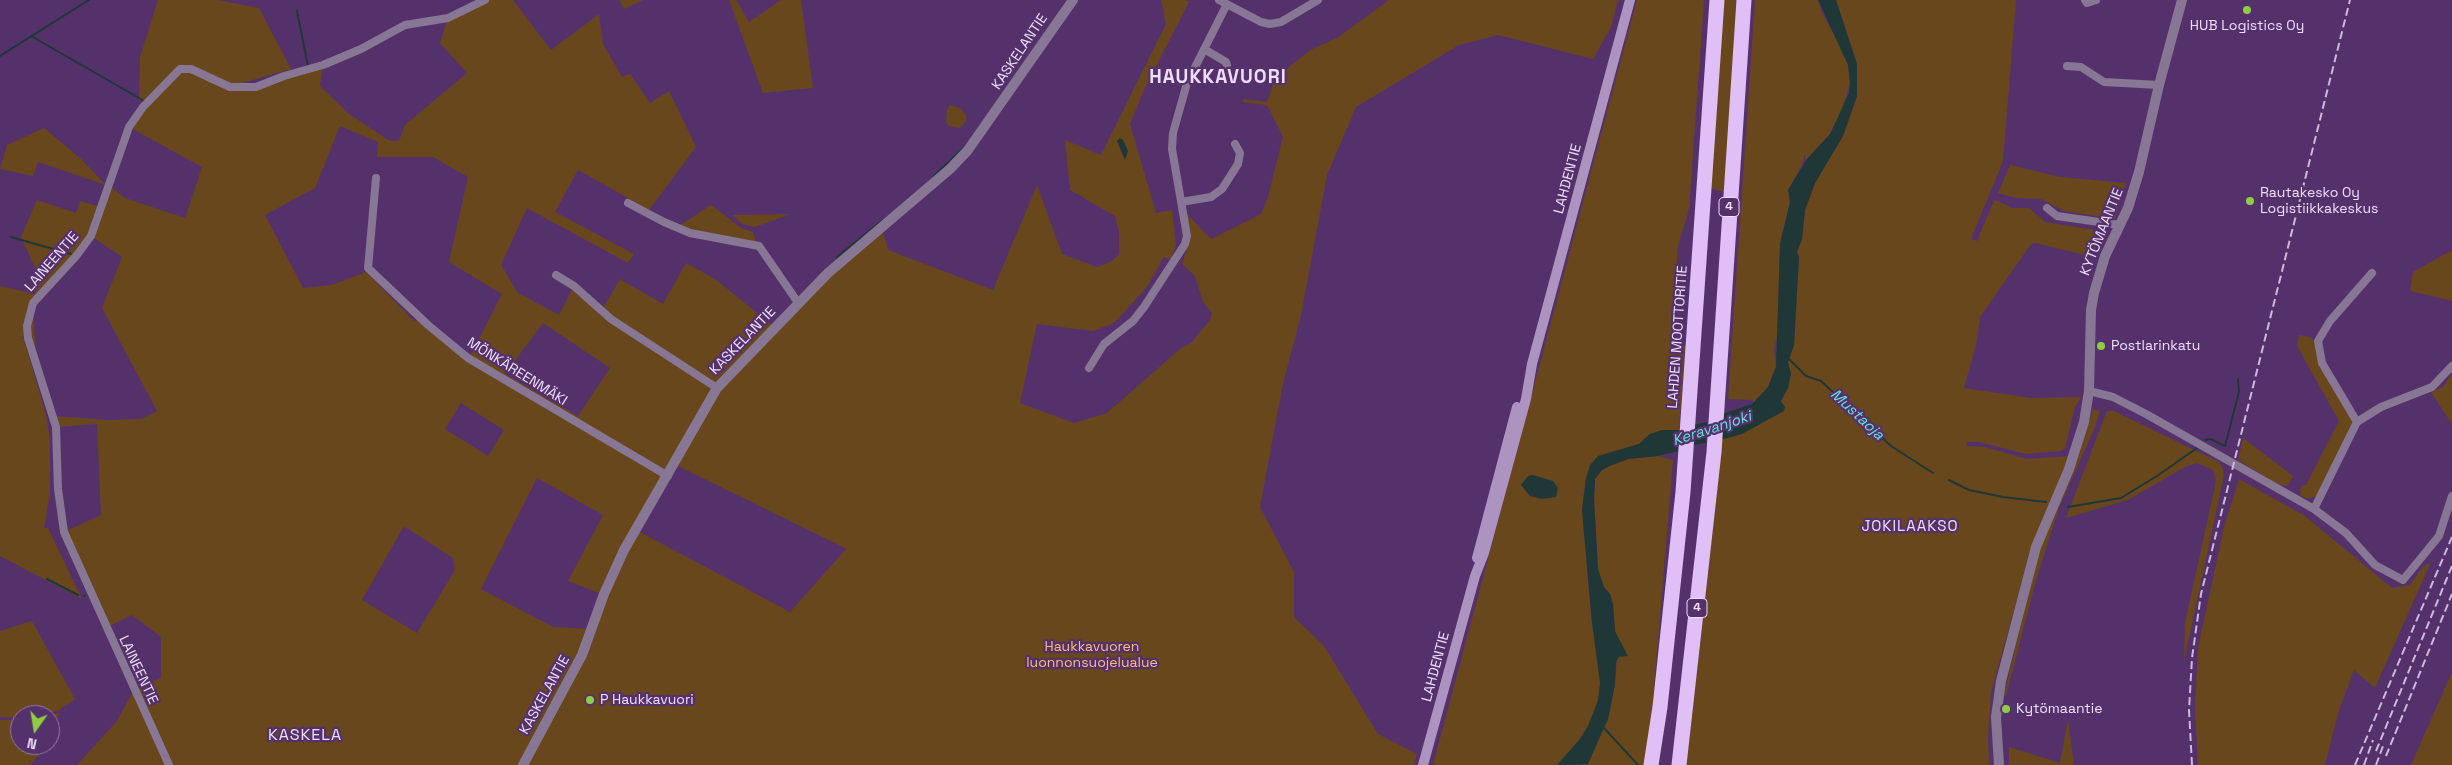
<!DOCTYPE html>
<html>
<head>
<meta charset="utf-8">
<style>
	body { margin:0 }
	#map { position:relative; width:2452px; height:765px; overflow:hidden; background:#55316c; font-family:"Space Grotesk",sans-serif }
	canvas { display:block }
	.north { position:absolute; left:10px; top:705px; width:50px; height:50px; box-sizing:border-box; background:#55316c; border:1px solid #9276a5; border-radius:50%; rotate:193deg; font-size:14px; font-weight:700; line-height:20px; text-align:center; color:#eedefa }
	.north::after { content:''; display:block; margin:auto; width:18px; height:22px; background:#8ecd42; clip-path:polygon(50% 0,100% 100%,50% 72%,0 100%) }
</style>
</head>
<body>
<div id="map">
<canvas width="2452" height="765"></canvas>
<div class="north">N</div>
</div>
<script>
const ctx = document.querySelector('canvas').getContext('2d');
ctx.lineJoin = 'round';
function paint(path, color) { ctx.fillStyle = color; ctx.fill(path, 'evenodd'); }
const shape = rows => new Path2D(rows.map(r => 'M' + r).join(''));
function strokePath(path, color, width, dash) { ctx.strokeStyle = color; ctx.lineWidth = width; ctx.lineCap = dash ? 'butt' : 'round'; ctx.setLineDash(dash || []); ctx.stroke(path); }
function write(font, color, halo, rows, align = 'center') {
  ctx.font = font + ' "Space Grotesk",sans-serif'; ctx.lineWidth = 4.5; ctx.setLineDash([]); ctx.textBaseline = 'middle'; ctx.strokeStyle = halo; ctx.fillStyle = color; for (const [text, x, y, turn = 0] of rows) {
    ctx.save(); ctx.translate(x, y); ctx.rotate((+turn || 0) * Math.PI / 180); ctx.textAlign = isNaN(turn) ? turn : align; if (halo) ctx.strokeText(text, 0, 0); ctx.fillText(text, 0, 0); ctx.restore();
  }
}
const green = shape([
	[158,0,218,0,259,8,291,69,232,86,256,87,323,65,320,86,349,114,390,141,399,141,405,125,467,73,440,43,448,18,485,0,513,0,551,50,599,14,603,44,622,77,630,74,650,103,669,91,696,147,649,210,578,170,555,212,634,254,628,263,527,208,501,265,518,293,559,315,574,286,602,310,620,279,663,304,686,263,715,279,773,326,717,388,773,331,882,228,888,250,993,290,1037,185,1062,254,1097,267,1112,261,1119,254,1119,232,1115,216,1070,190,1065,140,1101,155,1166,24,1161,0,1185,0,1189,2,1144,90,1130,124,1156,213,1172,210,1176,245,1171,259,1164,257,1146,288,1114,323,1093,331,1037,324,1020,403,1074,423,1107,413,1180,349,1191,343,1210,320,1212,313,1203,302,1195,276,1182,264,1188,246,1186,213,1211,239,1261,214,1268,197,1283,137,1267,105,1243,102,1244,99,1267,102,1273,85,1289,67,1310,50,1337,38,1389,0,1618,0,1611,27,1593,59,1498,35,1459,45,1356,107,1327,175,1301,315,1282,388,1260,507,1294,572,1294,617,1324,646,1378,734,1417,754,1414,765,77,765,117,721,134,690,161,678,161,637,132,615,105,628,64,532,101,515,97,424,56,427,54,416,108,420,142,419,157,411,102,308,122,257,91,236,33,303,36,362,28,339,20,336,24,339,46,415,50,439,50,493,44,528,48,528,82,599,0,556,0,286,35,294,36,270,21,237,37,200,76,213,80,201,101,207,109,186,125,198,185,218,202,167,129,127,146,102,139,100,140,57],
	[340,126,378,142,377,157,433,157,468,177,449,262,502,294,469,358,428,325,413,320,366,272,332,285,303,288,265,215,315,188],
	[543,323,610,368,578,416,505,374],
	[461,403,504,430,488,456,445,429],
	[674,464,845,548,846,549,790,612,636,530],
	[537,478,603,515,568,581,604,595,593,629,553,627,481,589],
	[404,526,453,558,455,570,417,633,362,600],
	[619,0,643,0,624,9],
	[729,0,736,0,749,22,781,0,801,0,813,88,763,93],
	[1637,0,1704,0,1689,209,1678,246,1674,304,1674,340,1685,346,1679,430,1650,434,1639,444,1598,456,1586,478,1582,510,1592,623,1603,671,1598,717,1566,765,1433,765],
	[1723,0,1740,0,1725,192,1709,188],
	[1755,0,1818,0,1822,13,1841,47,1848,65,1850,83,1841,113,1830,134,1806,160,1805,154,1802,165,1788,190,1790,202,1780,244,1778,333,1774,349,1776,367,1768,387,1753,403,1753,400,1728,399],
	[1836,0,2016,0,2003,161,1971,239,1977,241,1992,205,1994,201,1998,201,2012,208,2029,208,2045,222,2101,231,2107,236,2096,258,2036,243,2031,244,1980,317,1976,345,1964,388,2031,398,2081,397,2075,407,2065,448,2061,451,2026,454,1979,442,1966,442,1967,446,1985,447,2027,459,2069,456,2033,543,1991,692,1988,737,1989,765,1686,765,1703,619,1720,461,1720,438,1784,411,1781,401,1788,388,1791,374,1788,362,1794,345,1799,257,1797,252,1802,239,1805,210,1815,183,1843,136,1857,96,1857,64],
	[950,105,960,108,966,115,966,121,960,128,948,126,946,120,947,110],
	[44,128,80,158,106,185,38,162,33,176,0,169,7,145],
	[2010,165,2060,177,2126,183,2115,219,2064,211,2041,199,2016,198,1998,193],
	[711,205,741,228,753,232,756,242,691,231,679,226],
	[790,214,755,227,742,224,733,215],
	[2452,250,2452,301,2410,291,2413,272],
	[2299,335,2310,337,2315,341,2353,422,2319,495,2308,499,2301,496,2300,489,2303,485,2306,485,2339,421,2297,346],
	[2452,373,2452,424,2431,392,2443,387],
	[2093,409,2100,411,2095,427,2059,508,2036,580,2006,696,2004,695,2035,565,2050,522,2074,468],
	[2107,411,2114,411,2219,462,2223,470,2224,475,2184,661,2185,623,2216,481,2213,470,2197,463,2185,467,2128,500,2066,518],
	[2243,438,2293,476,2289,484,2285,486,2277,484,2238,460],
	[1658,456,1673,460,1652,714,1644,765,1582,765,1608,720,1615,684,1617,660,1613,604,1610,594,1604,587,1598,569,1594,499,1595,479,1602,470,1612,465,1628,459],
	[2239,479,2305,516,2392,588,2410,585,2423,567,2431,562,2375,688,2354,670,2339,710,2325,765,2198,765,2195,708,2198,648,2224,527],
	[32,621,75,699,58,711,20,715,20,718,0,717,0,631],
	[2452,672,2452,765,2411,765],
	[59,713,50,737,50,715],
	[0,720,20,720,20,745,47,745,30,765,0,765],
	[2068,720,2074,765,2009,765,2009,747,2060,763]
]);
const water = shape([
	[1818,0,1836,0,1857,64,1857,96,1843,136,1815,183,1805,210,1802,239,1797,252,1799,257,1794,345,1788,362,1791,374,1788,388,1781,401,1785,407,1784,411,1742,434,1720,440,1722,414,1752,404,1768,387,1776,367,1780,244,1790,202,1788,190,1807,159,1830,134,1849,93,1850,83,1848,65],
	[1120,138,1123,140,1128,151,1125,160,1117,141],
	[1707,422,1706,443,1692,445,1693,425],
	[1662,430,1679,430,1678,451,1658,456,1628,459,1612,465,1602,470,1595,479,1594,499,1598,569,1604,587,1610,594,1613,604,1615,631,1628,656,1619,657,1616,662,1615,684,1608,719,1588,764,1557,765,1579,740,1588,726,1598,700,1600,683,1592,623,1582,510,1586,478,1590,465,1598,456,1639,444,1650,434],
	[1533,475,1553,481,1558,488,1556,497,1542,499,1530,496,1521,485,1528,476]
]);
const stream = shape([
	[297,11,308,66],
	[31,36,146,102],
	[0,56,89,0],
	[933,177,964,147],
	[11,237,71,254],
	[837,257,884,219],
	[1788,358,1806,376,1821,381,1891,446,1933,473],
	[2205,440,2210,439,2225,446,2239,392,2238,379],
	[1949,480,1969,490,2003,497,2046,502],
	[2068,507,2121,498,2157,476,2197,448],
	[47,579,78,595],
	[84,596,85,596],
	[1604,728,1638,765]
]);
const minor = shape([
	[1219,0,1261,22,1270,24,1281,22,1318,0],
	[2085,0,2087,3,2096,0],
	[1204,49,1226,62,1227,65],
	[2067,66,2081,67,2104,82,2159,85],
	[376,178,368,268,428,325,468,358,668,476],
	[1181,202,1211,197,1222,189,1238,164,1240,153,1235,144],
	[628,203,664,222,690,233,759,246,799,304],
	[2047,208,2057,216,2120,225],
	[556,275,574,286,611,319,717,388],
	[1089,368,1104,344,1133,321,1144,307,1185,244,1187,236,1172,149,1173,133,1187,83,1227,4],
	[2089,391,2113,397,2146,414,2314,509,2346,533,2375,565,2403,580,2439,536,2452,496],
	[2357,422,2381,407,2432,387,2452,366],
	[2314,509,2357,422,2322,363,2318,341,2330,321,2372,273],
	[169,765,64,532,58,489,56,427,28,338,27,326,33,303,77,255,91,236,129,127,143,107,180,69,191,69,230,87,256,87,284,76,323,65,361,49,405,25,448,18,485,0]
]);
const tertiary = shape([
	[523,765,582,655,604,594,624,550,717,388,828,273,950,169,968,150,1073,0],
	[1999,765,1996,717,2001,681,2036,547,2069,469,2084,422,2089,391,2091,310,2094,293,2105,256,2128,208,2139,172,2159,85,2182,0]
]);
const secondary = shape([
	[1477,558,1517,407],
	[1423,765,1475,576,1484,553,1526,399,1532,364,1630,0]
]);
const motorway = shape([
	[1651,765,1660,707,1683,492,1717,0],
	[1679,765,1714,452,1744,0]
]);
const rail = shape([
	[2376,751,2452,566],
	[2386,756,2452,594],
	[2192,765,2189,710,2192,658,2201,594,2350,0],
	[2355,765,2452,537],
	[2364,765,2373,740],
	[2376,765,2383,746]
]);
const markers = [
	[2247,10,5,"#8ecd42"],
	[2250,201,5,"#8ecd42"],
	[2101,346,5,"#8ecd42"],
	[590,700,5,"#8ecd42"],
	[2006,709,5,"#8ecd42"]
];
const shields = [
	[1729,207,20],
	[1697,608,20]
];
const shieldNames = [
	["4",1729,207],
	["4",1697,608]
];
const poiNames = [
	["HUB Logistics Oy",2247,26,"center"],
	["Rautakesko Oy",2260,193],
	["Logistiikkakeskus",2260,209],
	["Postlarinkatu",2111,346],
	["P Haukkavuori",600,700],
	["Kytömaantie",2016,709]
];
const streetNames = [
	["KASKELANTIE",1020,52,-56],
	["LAHDENTIE",1568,179,-75],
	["KYTÖMAANTIE",2102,232,-68],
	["LAINEENTIE",52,262,-49],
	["LAHDEN MOOTTORITIE",1678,337,-86],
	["KASKELANTIE",743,341,-46],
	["MÖNKÄREENMÄKI",517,372,32],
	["LAHDENTIE",1436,667,-75],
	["LAINEENTIE",138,670,65],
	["KASKELANTIE",545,695,-61]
];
const parkNames = [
	["Haukkavuoren",1092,647],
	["luonnonsuojelualue",1092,663]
];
const waterNames = [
	["Mustaoja",1857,415,43],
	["Keravanjoki",1712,429,-18]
];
const neighbourhoodNames = [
	["JOKILAAKSO",1910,527]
];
const quarterNames = [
	["KASKELA",305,736]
];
const districtNames = [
	["HAUKKAVUORI",1218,78]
];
paint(green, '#68471d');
paint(water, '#1f3837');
strokePath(stream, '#1f3837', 2);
strokePath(minor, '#877794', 8);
strokePath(tertiary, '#877794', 10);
strokePath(secondary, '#ad93c0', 10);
strokePath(motorway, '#dfbff6', 15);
strokePath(rail, '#cdb9db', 2, [8, 4]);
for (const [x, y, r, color] of markers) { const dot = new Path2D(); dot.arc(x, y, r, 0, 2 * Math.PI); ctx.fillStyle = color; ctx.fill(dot); strokePath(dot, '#55316c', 2); }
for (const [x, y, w] of shields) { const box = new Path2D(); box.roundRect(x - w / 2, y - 9.5, w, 19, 4); ctx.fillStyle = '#55316c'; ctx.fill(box); strokePath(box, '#eedefa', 1); }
write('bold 12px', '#eedefa', null, shieldNames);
write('14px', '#eedefa', '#55316c', poiNames, 'left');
write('14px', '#eedefa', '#55316c', streetNames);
write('14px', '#f9be75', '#55316c', parkNames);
write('italic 15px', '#63e2dc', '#55316c', waterNames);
ctx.letterSpacing = '1px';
write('15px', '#eedefa', '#55316c', neighbourhoodNames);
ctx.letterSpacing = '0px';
ctx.letterSpacing = '1px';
write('16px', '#eedefa', '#55316c', quarterNames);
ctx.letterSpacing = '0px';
ctx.letterSpacing = '1px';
write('bold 19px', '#eedefa', '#55316c', districtNames);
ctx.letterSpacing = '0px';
</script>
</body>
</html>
